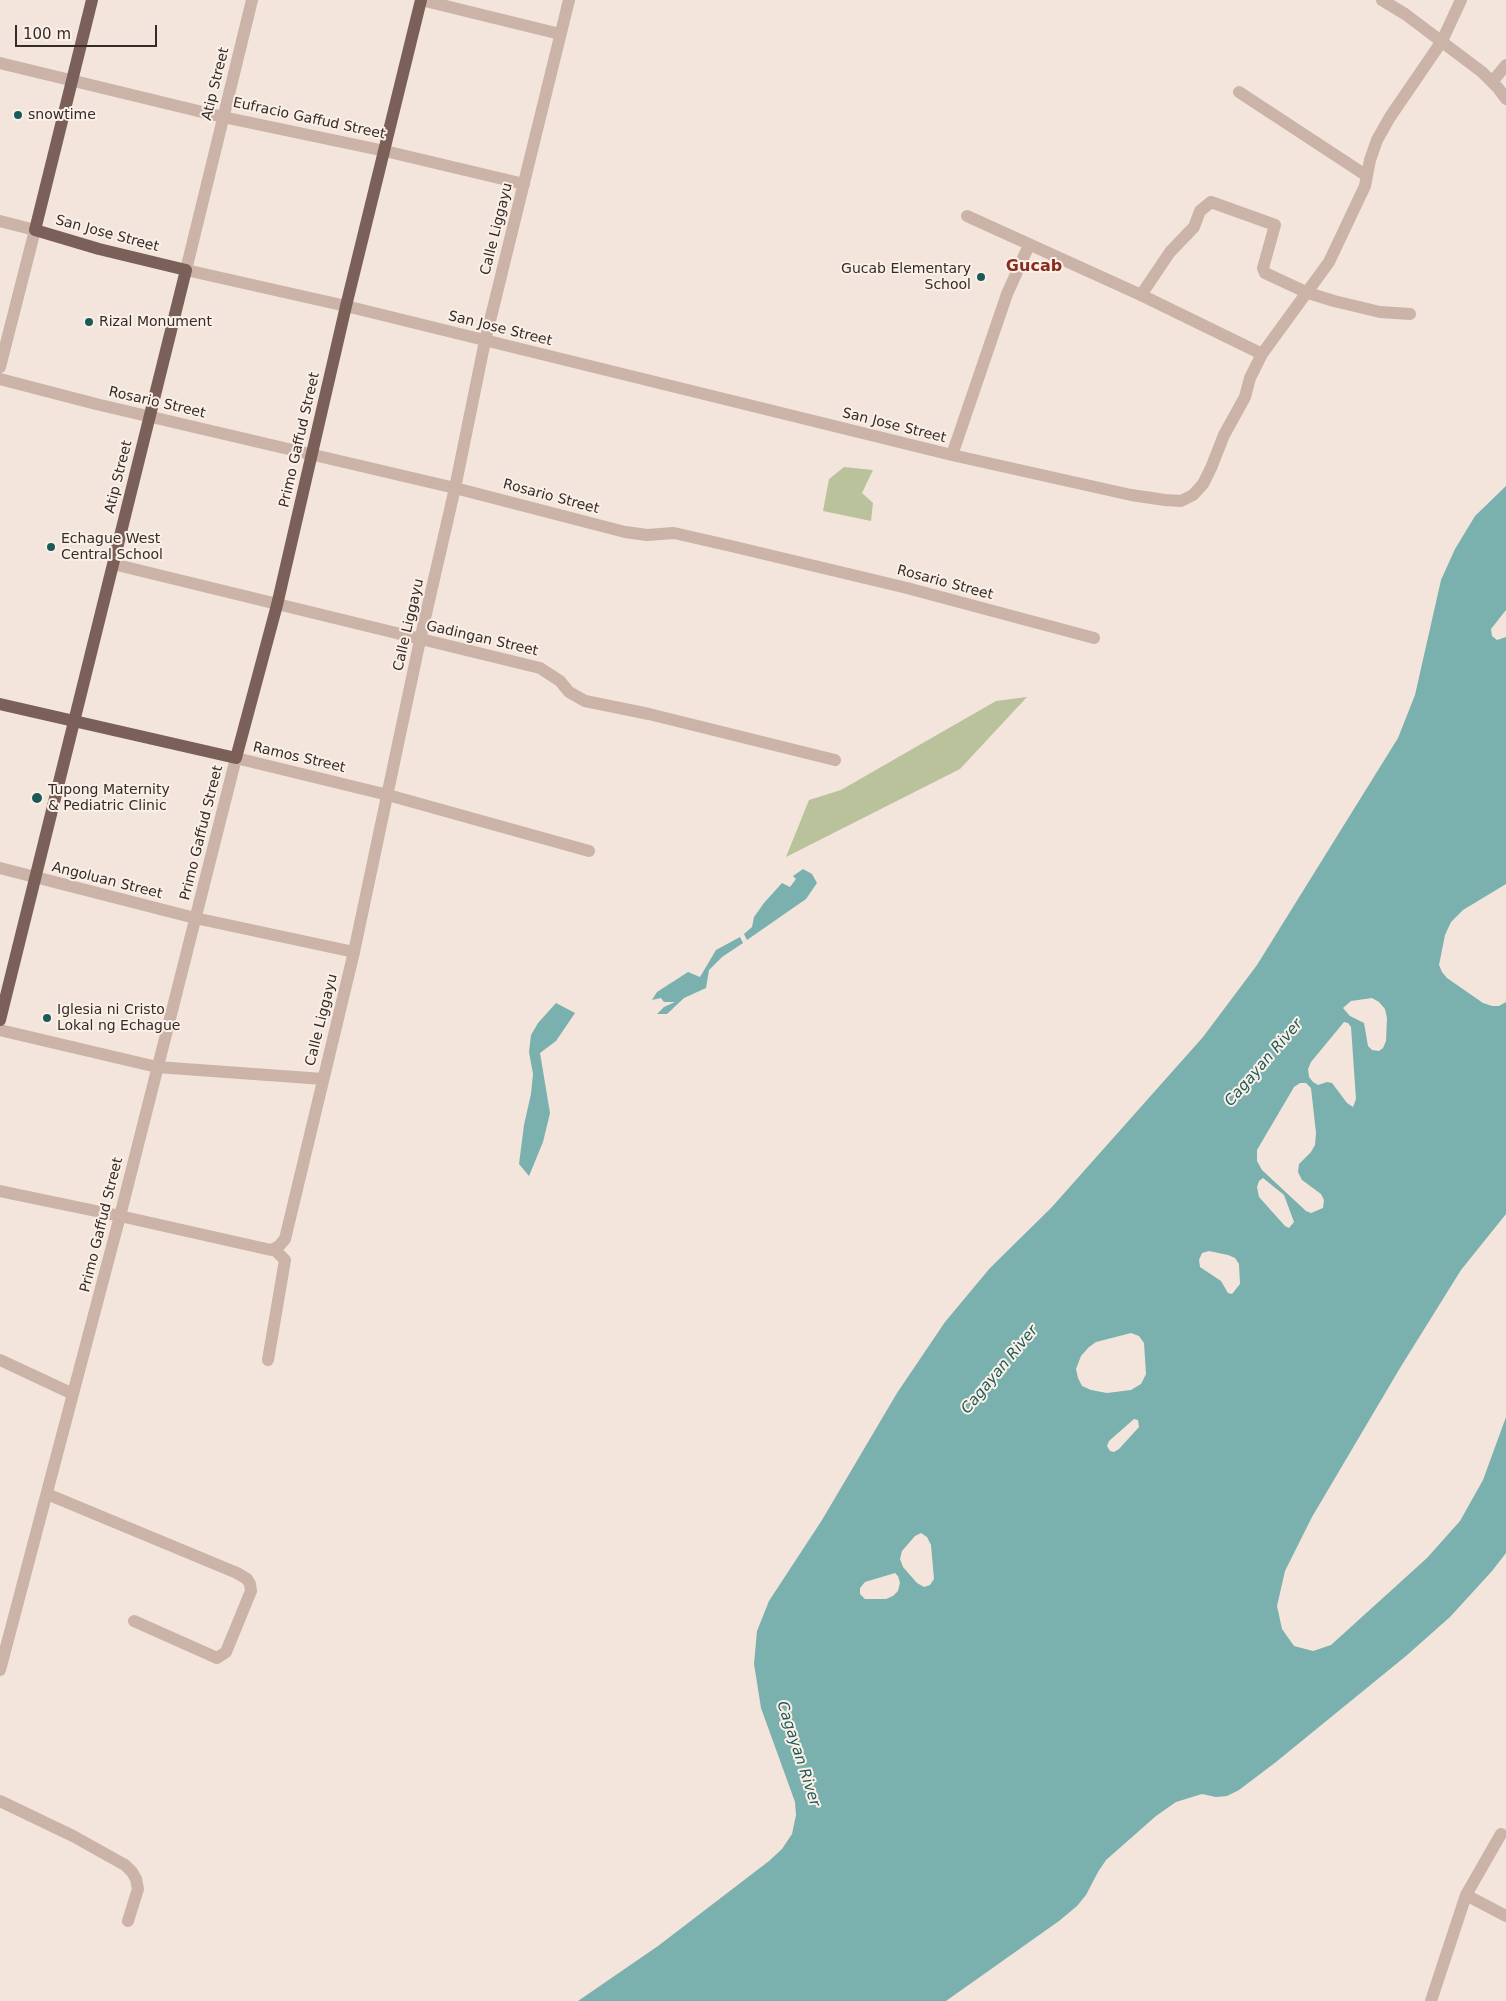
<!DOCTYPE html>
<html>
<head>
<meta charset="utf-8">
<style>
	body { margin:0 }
	#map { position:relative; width:1506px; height:2001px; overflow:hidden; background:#f3e5dc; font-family:"DejaVu Sans",sans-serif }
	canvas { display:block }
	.scale { position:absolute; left:15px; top:25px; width:142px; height:22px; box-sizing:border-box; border:2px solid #372b28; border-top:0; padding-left:6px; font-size:15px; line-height:18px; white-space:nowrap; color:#372b28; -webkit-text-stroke:4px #faf0e8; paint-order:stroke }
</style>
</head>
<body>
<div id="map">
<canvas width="1506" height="2001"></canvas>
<div class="scale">100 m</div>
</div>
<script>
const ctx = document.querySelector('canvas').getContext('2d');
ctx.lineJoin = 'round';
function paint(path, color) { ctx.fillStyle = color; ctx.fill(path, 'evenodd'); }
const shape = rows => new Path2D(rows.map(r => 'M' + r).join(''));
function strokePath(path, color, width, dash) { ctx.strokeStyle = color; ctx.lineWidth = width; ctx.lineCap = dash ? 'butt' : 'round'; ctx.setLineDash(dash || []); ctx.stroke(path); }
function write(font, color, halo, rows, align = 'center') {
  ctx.font = font + ' "DejaVu Sans",sans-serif'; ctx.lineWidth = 4; ctx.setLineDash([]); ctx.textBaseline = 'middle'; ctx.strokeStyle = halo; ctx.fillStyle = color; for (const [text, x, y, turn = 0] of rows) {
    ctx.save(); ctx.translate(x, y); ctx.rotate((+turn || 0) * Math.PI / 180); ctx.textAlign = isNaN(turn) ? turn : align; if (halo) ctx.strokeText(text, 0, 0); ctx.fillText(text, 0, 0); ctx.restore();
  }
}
const green = shape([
	[844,467,873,470,862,493,873,503,871,521,823,511,829,479],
	[1027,697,960,769,786,857,809,800,841,790,996,701]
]);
const water = shape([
	[1506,486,1506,610,1491,629,1492,636,1497,640,1506,637,1506,884,1463,910,1451,922,1445,935,1439,965,1442,972,1447,978,1483,1003,1492,1006,1499,1006,1506,1002,1506,1214,1461,1270,1400,1368,1312,1517,1285,1571,1277,1606,1282,1629,1294,1646,1313,1651,1331,1645,1427,1558,1460,1521,1483,1480,1506,1417,1506,1553,1492,1571,1450,1617,1406,1656,1276,1762,1239,1790,1227,1796,1216,1797,1202,1794,1176,1802,1156,1816,1106,1860,1098,1872,1086,1895,1077,1906,1059,1921,946,2001,578,2001,658,1946,769,1861,782,1849,792,1834,796,1815,795,1802,761,1708,754,1664,757,1631,769,1601,822,1520,897,1393,945,1322,990,1268,1051,1208,1203,1037,1257,965,1398,738,1415,695,1441,580,1455,549,1475,516],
	[1372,998,1379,1002,1385,1009,1387,1018,1386,1041,1383,1048,1379,1051,1372,1050,1368,1046,1364,1023,1350,1016,1343,1008,1351,1001],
	[1344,1022,1348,1023,1351,1027,1356,1099,1353,1107,1347,1103,1332,1083,1327,1082,1318,1085,1313,1082,1309,1077,1308,1069,1311,1062],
	[1300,1083,1306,1083,1311,1088,1316,1133,1315,1145,1311,1152,1299,1164,1298,1172,1302,1180,1321,1194,1324,1200,1323,1208,1311,1213,1306,1211,1262,1170,1257,1161,1257,1150,1294,1087],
	[1263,1178,1284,1195,1294,1222,1289,1228,1285,1226,1259,1197,1257,1187,1259,1181],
	[1209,1251,1228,1255,1235,1258,1239,1264,1240,1284,1232,1294,1228,1293,1221,1281,1200,1267,1199,1260,1202,1253],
	[1131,1333,1139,1336,1144,1343,1146,1374,1141,1384,1131,1390,1107,1393,1091,1390,1082,1386,1078,1378,1076,1369,1081,1356,1089,1347,1096,1342],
	[1134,1419,1138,1420,1139,1427,1119,1449,1114,1452,1110,1451,1107,1446,1109,1441],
	[921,1533,927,1537,931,1545,934,1579,930,1585,924,1587,917,1583,903,1567,900,1559,902,1551,915,1536],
	[895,1573,898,1576,900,1583,898,1591,893,1596,886,1599,865,1599,860,1594,860,1588,865,1582],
	[803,869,812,874,817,883,806,899,747,940,744,934,752,927,754,917,764,903,782,883,790,887,796,879,793,876],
	[740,937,743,943,722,957,709,970,706,988,684,998,667,1014,657,1014,664,1007,675,1002,664,1002,661,998,652,1000,657,992,688,972,700,977,716,950],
	[556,1003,575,1013,556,1041,540,1053,550,1113,543,1142,529,1176,519,1164,524,1125,531,1094,533,1074,529,1052,531,1035,538,1023]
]);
const minor = shape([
	[252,0,186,270,346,306,952,455,1131,495,1165,500,1181,501,1193,495,1203,484,1211,468,1224,435,1245,397,1250,378,1262,354,1329,262,1365,186,1370,160,1377,140,1390,117,1442,41,1461,0],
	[421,0,560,34],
	[1382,0,1405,14,1482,72,1498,88,1506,99],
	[0,63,223,117,385,151,524,184],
	[1492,82,1506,65],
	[1239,92,1367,176],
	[967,216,1141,295,1262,354],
	[0,221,35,230,0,367],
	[1141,295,1170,252,1194,227,1200,211,1211,202,1275,225,1263,268,1265,273,1308,293,1334,301,1380,312,1410,314],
	[0,379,96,404,455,488,625,532,647,535,674,533,731,546,907,588,1094,638],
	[952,455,1007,294,1029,245],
	[113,564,540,668,560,681,569,692,585,701,649,714,835,760],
	[0,868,195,918,354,952],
	[0,1030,157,1067,323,1079],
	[0,1191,120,1216,271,1250,279,1246,285,1239,354,952,420,640,455,488,485,341,569,0],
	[0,1360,73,1394],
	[268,1360,285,1260,275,1250],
	[47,1494,237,1573,247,1579,250,1584,251,1591,226,1652,217,1658,134,1621],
	[0,1670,120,1216,236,758,388,795,589,851],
	[0,1801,73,1836,125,1865,132,1872,136,1879,138,1889,128,1921],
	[1466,1895,1506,1916],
	[1431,2001,1466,1895,1501,1834]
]);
const major = shape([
	[0,704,236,758,277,605,346,306,421,0],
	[0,1020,186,270,99,249,35,230,92,0]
]);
const markers = [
	[18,115,5,"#1c5a57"],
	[981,277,5,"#1c5a57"],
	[89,322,5,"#1c5a57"],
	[51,547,5,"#1c5a57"],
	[37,798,6,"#1c5a57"],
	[47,1018,5,"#1c5a57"]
];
const streetNames = [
	["Atip Street",216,84,-76],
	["Eufracio Gaffud Street",309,119,12],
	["Calle Liggayu",497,229,-76],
	["San Jose Street",107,234,15],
	["San Jose Street",500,329,14],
	["Rosario Street",157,403,13],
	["San Jose Street",894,426,14],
	["Primo Gaffud Street",300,440,-77],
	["Atip Street",119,477,-76],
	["Rosario Street",551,497,15],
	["Rosario Street",945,583,15],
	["Calle Liggayu",409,625,-77],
	["Gadingan Street",482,639,13],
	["Ramos Street",299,758,13],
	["Primo Gaffud Street",202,833,-76],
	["Angoluan Street",107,881,14],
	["Calle Liggayu",322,1020,-76],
	["Primo Gaffud Street",102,1225,-76]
];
const poiNames = [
	["snowtime",28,115],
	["Gucab Elementary",971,269,"right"],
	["School",971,285,"right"],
	["Rizal Monument",99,322],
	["Echague West",61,539],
	["Central School",61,555],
	["Tupong Maternity",48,790],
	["& Pediatric Clinic",48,806],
	["Iglesia ni Cristo",57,1010],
	["Lokal ng Echague",57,1026]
];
const waterNames = [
	["Cagayan River",1264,1063,-49],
	["Cagayan River",1000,1370,-50],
	["Cagayan River",798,1754,72]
];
const quarterNames = [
	["Gucab",1034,267]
];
paint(green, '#b9c29b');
paint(water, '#7ab0ad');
strokePath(minor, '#cbb3a7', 12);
strokePath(major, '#7a6058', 12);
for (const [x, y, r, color] of markers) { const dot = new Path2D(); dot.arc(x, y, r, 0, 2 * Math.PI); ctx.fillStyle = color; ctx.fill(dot); strokePath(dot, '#faf0e8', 2); }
write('14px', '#372b28', '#faf0e8', streetNames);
write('14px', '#372b28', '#faf0e8', poiNames, 'left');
write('italic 15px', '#1c5a57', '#faf0e8', waterNames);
write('bold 16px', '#892c1f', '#faf0e8', quarterNames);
</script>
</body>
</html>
